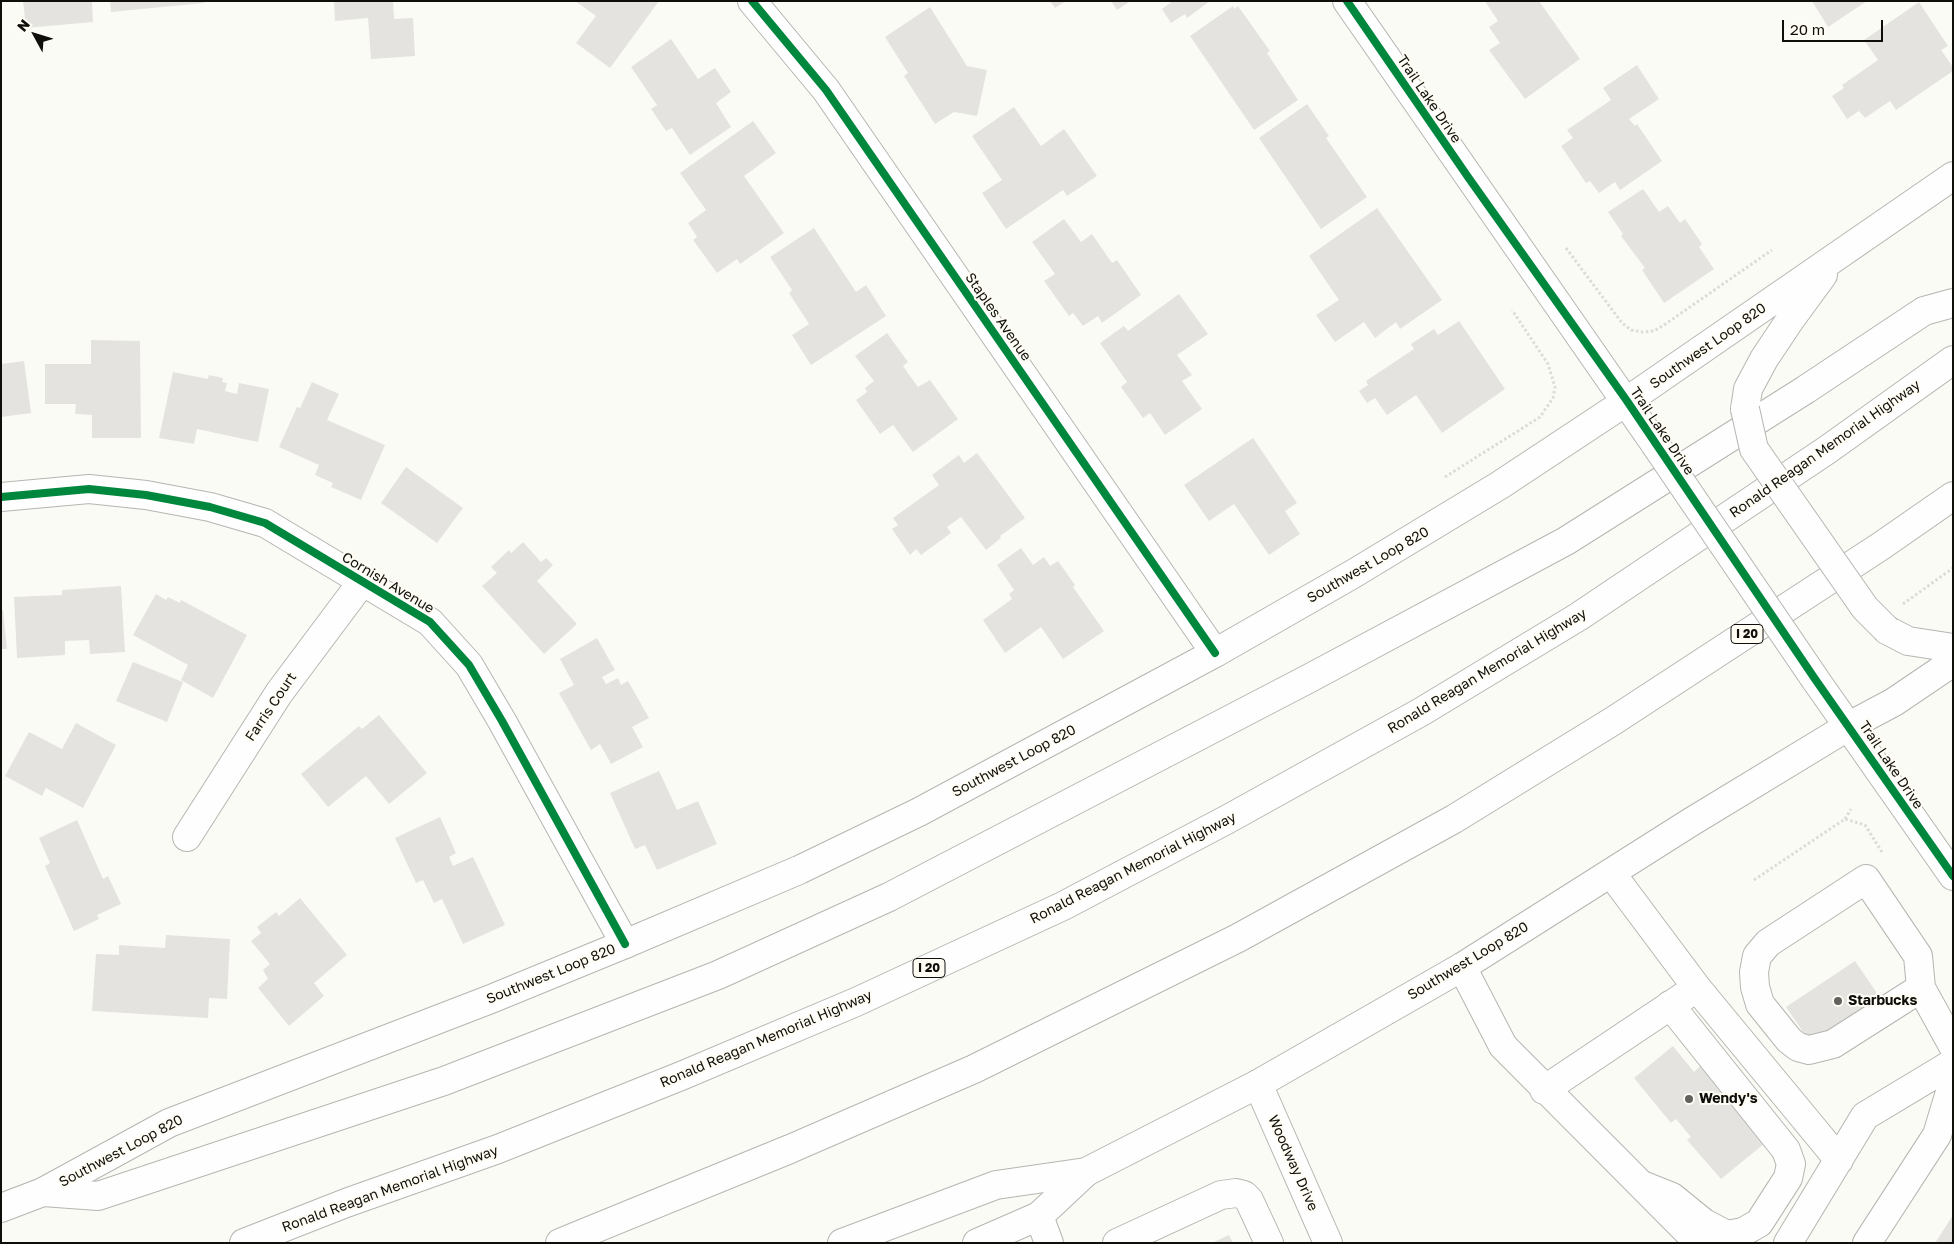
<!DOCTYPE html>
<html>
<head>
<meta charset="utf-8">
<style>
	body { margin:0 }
	#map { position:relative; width:1954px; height:1244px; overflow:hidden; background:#fbfbf6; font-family:"Golos Text",sans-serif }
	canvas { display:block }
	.frame { position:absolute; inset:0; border:2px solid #0f0e0b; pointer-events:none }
	.north { position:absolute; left:10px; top:10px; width:50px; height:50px; -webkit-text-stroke:4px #fefcf3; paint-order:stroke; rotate:309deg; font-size:14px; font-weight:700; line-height:20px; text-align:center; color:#0f0e0b }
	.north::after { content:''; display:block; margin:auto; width:18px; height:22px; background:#0f0e0b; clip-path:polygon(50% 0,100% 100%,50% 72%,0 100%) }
	.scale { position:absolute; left:1782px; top:20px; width:101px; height:22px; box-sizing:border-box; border:2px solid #0f0e0b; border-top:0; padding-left:6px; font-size:15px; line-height:18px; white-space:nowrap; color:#0f0e0b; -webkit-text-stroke:4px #fefcf3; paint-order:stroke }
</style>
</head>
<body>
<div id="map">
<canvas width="1954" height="1244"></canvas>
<div class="frame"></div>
<div class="north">N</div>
<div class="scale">20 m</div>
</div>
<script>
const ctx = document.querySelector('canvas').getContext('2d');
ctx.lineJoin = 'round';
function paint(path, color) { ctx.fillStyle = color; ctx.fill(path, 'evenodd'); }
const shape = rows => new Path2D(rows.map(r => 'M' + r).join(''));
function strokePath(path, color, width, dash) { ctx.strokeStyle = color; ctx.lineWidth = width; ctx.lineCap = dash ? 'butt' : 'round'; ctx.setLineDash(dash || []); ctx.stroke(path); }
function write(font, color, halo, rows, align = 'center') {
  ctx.font = font + ' "Golos Text",sans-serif'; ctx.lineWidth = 4; ctx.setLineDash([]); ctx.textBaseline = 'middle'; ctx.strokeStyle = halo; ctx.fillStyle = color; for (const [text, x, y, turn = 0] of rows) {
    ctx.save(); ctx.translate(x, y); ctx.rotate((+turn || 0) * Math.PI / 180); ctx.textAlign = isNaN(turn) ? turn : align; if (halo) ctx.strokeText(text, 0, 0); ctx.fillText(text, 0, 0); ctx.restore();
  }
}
const building = shape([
	[23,1,92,1,93,22,26,28],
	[110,1,204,1,204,3,111,12],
	[334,1,393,1,394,19,413,18,415,56,371,59,368,18,335,21],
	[575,1,659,1,610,68,576,43,596,16],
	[1050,1,1066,1,1055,8],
	[1111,1,1131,1,1117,10],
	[1173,1,1210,1,1187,18,1185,14,1171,23,1162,9],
	[1485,1,1539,1,1580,59,1525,99,1489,50,1500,43,1489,27,1498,21],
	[1812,1,1867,1,1828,27],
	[1919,2,1948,46,1941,50,1953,67,1953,71,1896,110,1890,101,1865,118,1859,111,1847,119,1832,96,1844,88,1842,85,1878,60,1864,40],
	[1233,6,1234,9,1238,6,1270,51,1267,53,1298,100,1254,130,1190,36],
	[930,7,967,66,987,70,977,116,954,112,935,124,904,76,908,73,885,37],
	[671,39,698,79,715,68,731,92,716,103,731,127,690,155,672,128,666,131,651,109,657,105,631,67],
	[1637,65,1659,99,1629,119,1635,126,1637,124,1662,161,1620,190,1615,182,1599,193,1590,181,1586,183,1561,146,1573,138,1567,130,1611,100,1603,88],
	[1307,104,1329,136,1326,138,1367,197,1321,229,1259,138],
	[1014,107,1041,146,1064,129,1097,176,1067,196,1063,190,1006,229,982,193,1002,180,972,136],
	[753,121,776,153,744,176,784,233,740,264,737,259,717,273,693,240,697,237,688,223,706,210,680,173],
	[1643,189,1659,212,1668,206,1680,223,1685,219,1702,244,1699,247,1714,269,1664,303,1642,270,1645,268,1621,236,1623,234,1608,212],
	[1377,208,1442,300,1400,329,1396,322,1375,338,1364,322,1335,342,1316,315,1339,300,1309,256],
	[1064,219,1081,242,1092,234,1112,263,1117,260,1141,295,1102,323,1098,316,1083,326,1073,313,1069,316,1044,281,1055,274,1032,242],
	[814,228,856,292,866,285,886,316,811,365,792,335,809,324,789,293,792,290,770,257],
	[1179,294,1208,334,1177,355,1192,375,1182,381,1202,409,1165,435,1150,413,1143,418,1121,387,1127,382,1100,343,1124,326,1128,331],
	[1459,321,1505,389,1442,433,1416,395,1387,415,1375,398,1367,403,1359,391,1368,385,1366,381,1414,349,1411,344,1434,329,1438,335],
	[887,333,908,362,903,366,918,387,930,380,958,419,913,452,893,425,880,434,856,400,867,392,865,388,874,381,855,356],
	[91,340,140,341,141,438,92,438,92,415,75,414,76,404,45,404,45,364,91,364],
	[24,361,31,413,1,417,1,364],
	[173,372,208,379,209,375,223,378,222,382,227,383,225,391,237,394,239,383,269,389,258,442,197,429,194,444,159,438],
	[312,382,339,394,327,420,385,445,361,500,331,487,333,483,315,475,319,465,279,447,297,407,300,408],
	[1253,438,1297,503,1285,511,1300,534,1269,555,1234,504,1209,521,1184,485],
	[977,453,1025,518,1000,536,1001,538,986,550,961,517,947,527,951,533,921,555,916,549,910,555,892,529,898,525,893,518,939,485,932,475,959,455,964,463],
	[406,467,463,508,437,543,381,503],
	[523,542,541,562,546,558,553,565,537,581,577,624,544,654,482,586,497,573,491,567,509,550,511,553],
	[1021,548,1033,565,1044,557,1050,566,1058,561,1075,585,1073,587,1104,631,1063,659,1041,627,1005,653,983,620,1012,599,1009,594,1014,590,997,565],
	[121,586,125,652,90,654,89,640,65,641,65,655,17,658,14,597,62,595,62,590],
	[156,594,166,600,168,597,180,603,181,600,247,635,213,698,181,680,188,665,133,635],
	[1,610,3,610,7,649,1,649],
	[597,638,615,670,602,677,606,684,618,678,621,685,628,681,649,718,632,727,643,747,611,764,600,744,591,750,559,693,574,685,560,659],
	[133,662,183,682,167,722,116,701],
	[379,715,427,773,389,804,366,776,328,807,301,774,359,726,362,729],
	[76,723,116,745,83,808,46,788,42,796,5,776,29,732,62,749],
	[659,771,677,810,698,801,717,844,657,870,645,845,635,849,610,793],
	[440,817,456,853,449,857,453,866,473,857,505,925,463,944,442,899,434,903,423,880,416,883,395,838],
	[77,820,103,879,108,876,121,904,97,915,99,919,74,931,45,866,50,863,39,838],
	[300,898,347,955,314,983,324,996,289,1026,258,988,268,979,263,970,270,964,251,941,261,933,257,927,276,912,279,916],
	[166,935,230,939,227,999,209,998,208,1018,92,1011,96,954,119,955,119,945,165,948],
	[1855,961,1883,1002,1856,1019,1853,1014,1810,1042,1786,1007],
	[1673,1046,1694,1072,1700,1066,1764,1144,1721,1179,1687,1140,1691,1137,1676,1119,1671,1123,1634,1078],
	[1953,1215,1953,1243,1935,1243],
	[1229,1235,1233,1243,1212,1243]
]);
const path = shape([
	[1566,248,1622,323,1631,330,1642,332,1654,331,1664,325,1772,250],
	[1445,477,1540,417,1553,398,1555,387,1548,364,1512,310],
	[1903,604,1953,568],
	[1845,819,1851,809],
	[1754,880,1845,819,1865,825,1882,852]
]);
const minor = shape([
	[752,1,826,90,1215,653],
	[1347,1,1655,444],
	[1,497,89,489,146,495,210,507,265,523,430,622,469,665,502,721,625,944],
	[1815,679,1953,876],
	[187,837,279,693,362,582],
	[1611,873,1697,988,1839,1160],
	[1462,967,1503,1046,1699,1243],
	[1921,988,1833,1044,1809,1050,1798,1047,1789,1040,1760,1004,1755,987,1754,972,1757,956,1768,943,1866,879,1918,956,1921,988,1953,1046],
	[1258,1084,1328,1243],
	[1544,1090,1686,995],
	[1642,1185,1672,1197,1704,1223,1727,1235,1743,1232,1759,1223,1788,1178,1791,1164,1786,1150,1670,1005],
	[1039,1216,1049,1243],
	[1117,1243,1221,1195,1236,1193,1244,1195,1249,1200,1269,1243],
	[1788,1243,1865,1116,1953,1063],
	[1867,1243,1937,1135,1953,1082]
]);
const major = shape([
	[1745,409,1748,389,1764,359,1790,320,1823,275],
	[1887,630,1908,641,1953,648],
	[1,1208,43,1192,169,1123,491,999,625,944,799,870,919,812,1215,653,1353,574,1500,485,1627,401,1953,176],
	[977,1243,1039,1216,1086,1172,1258,1084,1462,967,1691,822,1849,726,1894,702,1953,662]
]);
const highway = shape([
	[43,1192,98,1196,444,1081,718,975,889,897,1308,679,1566,541,1805,390,1924,311,1953,303],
	[244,1243,346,1203,498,1149,681,1076,856,1002,1063,906,1228,819,1421,712,1578,617,1827,450,1953,360],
	[560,1243,790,1149,974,1069,1238,938,1454,819,1613,721,1881,546,1953,496],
	[842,1243,996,1185,1086,1172]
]);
const minorBridge = shape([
	[1655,444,1815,679]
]);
const majorBridge = shape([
	[1745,409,1754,449,1865,608,1887,630]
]);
const cycleway = shape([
	[752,1,826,90,1215,653],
	[1347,1,1468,177,1627,401,1815,679,1953,876],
	[1,497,89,489,146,495,210,507,265,523,430,622,469,665,502,721,625,944]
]);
const markers = [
	[1838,1001,5,"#62615d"],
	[1689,1099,5,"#62615d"]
];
const shields = [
	[1747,634,32],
	[929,968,32]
];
const shieldNames = [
	["I 20",1747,634],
	["I 20",929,968]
];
const streetNames = [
	["Trail Lake Drive",1429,99,56],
	["Staples Avenue",998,317,55],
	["Southwest Loop 820",1708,346,-35],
	["Trail Lake Drive",1662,431,56],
	["Ronald Reagan Memorial Highway",1825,449,-35],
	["Southwest Loop 820",1368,565,-30],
	["Cornish Avenue",388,583,31],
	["Ronald Reagan Memorial Highway",1487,671,-31],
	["Farris Court",271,707,-56],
	["Southwest Loop 820",1014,761,-28],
	["Trail Lake Drive",1891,765,56],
	["Ronald Reagan Memorial Highway",1133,868,-27],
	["Southwest Loop 820",1468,961,-31],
	["Southwest Loop 820",551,974,-22],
	["Ronald Reagan Memorial Highway",766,1039,-23],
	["Southwest Loop 820",121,1151,-28],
	["Woodway Drive",1293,1163,66],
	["Ronald Reagan Memorial Highway",390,1189,-20]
];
const poiNames = [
	["Starbucks",1848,1001],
	["Wendy's",1699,1099]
];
paint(building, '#e5e3e0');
strokePath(minor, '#b5b5b1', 30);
strokePath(major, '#b5b5b1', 30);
strokePath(highway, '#b5b5b1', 30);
strokePath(path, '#dcdbd9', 3, [2.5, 2.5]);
strokePath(minor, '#fefefe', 28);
strokePath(major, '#fefefe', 28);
strokePath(highway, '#fefefe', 28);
strokePath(minorBridge, '#b5b5b1', 30, []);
strokePath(majorBridge, '#b5b5b1', 30, []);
strokePath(minorBridge, '#fefefe', 28);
strokePath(majorBridge, '#fefefe', 28);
strokePath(cycleway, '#00873e', 8);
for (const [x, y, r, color] of markers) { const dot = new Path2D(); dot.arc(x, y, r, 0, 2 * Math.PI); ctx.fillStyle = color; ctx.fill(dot); strokePath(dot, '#fefcf3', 2); }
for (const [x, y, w] of shields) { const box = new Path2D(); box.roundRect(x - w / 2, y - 9.5, w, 19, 4); ctx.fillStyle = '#fefcf3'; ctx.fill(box); strokePath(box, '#0f0e0b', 1); }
write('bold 12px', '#0f0e0b', null, shieldNames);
write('14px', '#0f0e0b', '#fefcf3', streetNames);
write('bold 14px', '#0f0e0b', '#fefcf3', poiNames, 'left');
</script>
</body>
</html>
